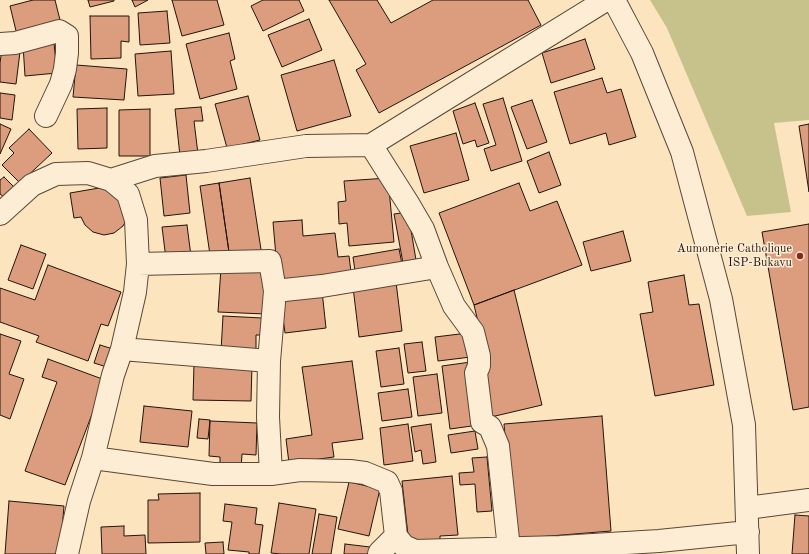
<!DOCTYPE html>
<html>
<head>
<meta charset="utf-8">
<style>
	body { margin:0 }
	canvas { display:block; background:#fce4bf }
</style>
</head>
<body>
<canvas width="809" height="554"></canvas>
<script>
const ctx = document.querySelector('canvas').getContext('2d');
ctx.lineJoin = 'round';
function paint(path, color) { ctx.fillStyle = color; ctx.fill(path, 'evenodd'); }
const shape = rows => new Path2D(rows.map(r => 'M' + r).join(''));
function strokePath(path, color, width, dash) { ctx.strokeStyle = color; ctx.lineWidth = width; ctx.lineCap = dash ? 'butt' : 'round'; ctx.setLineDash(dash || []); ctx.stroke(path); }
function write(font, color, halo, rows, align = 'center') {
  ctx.font = font + ' "Old Standard TT",serif'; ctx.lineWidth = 3; ctx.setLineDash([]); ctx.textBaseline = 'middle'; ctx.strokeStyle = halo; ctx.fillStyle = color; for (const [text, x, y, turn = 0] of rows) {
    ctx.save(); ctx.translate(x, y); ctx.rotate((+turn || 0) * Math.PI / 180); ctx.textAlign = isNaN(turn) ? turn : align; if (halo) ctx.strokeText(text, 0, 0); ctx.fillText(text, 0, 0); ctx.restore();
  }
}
const green = shape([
	[650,0,809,0,809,120,774,123,791,212,747,216,667,28]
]);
const building = shape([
	[33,0,55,0,62,28,18,39,10,6,33,0],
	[88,0,114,0,114,1,90,7,88,0],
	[132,0,148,0,135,7,132,0],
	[172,0,217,0,224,25,182,36,172,0],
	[263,0,299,0,304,11,263,31,251,6,263,0],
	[329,0,377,0,391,23,433,0,528,0,541,25,379,113,356,70,366,64,329,0],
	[167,11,170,43,140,45,138,13,167,11],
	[90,16,129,16,129,42,121,41,121,58,91,59,90,16],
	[309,19,322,50,282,67,268,35,309,19],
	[229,33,235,59,230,61,237,89,200,99,186,44,229,33],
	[585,39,595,69,551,83,542,53,585,39],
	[54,43,57,73,25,76,23,45,54,43],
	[2,49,20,52,16,84,0,82,0,63,2,49],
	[171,51,174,94,138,96,135,54,171,51],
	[334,60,351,116,297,131,281,75,334,60],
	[76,65,127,69,124,100,73,97,76,65],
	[602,78,607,93,621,89,636,137,609,145,606,133,570,144,554,92,602,78],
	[0,93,15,95,12,120,0,118,0,93],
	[248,96,260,140,227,148,215,104,248,96],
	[503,98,522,161,491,171,484,149,496,145,483,104,503,98],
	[532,100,547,142,527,149,511,107,532,100],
	[475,103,489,143,477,147,475,140,463,144,453,111,475,103],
	[201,107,203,121,194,121,198,154,180,156,175,109,201,107],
	[107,108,107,148,78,149,77,109,107,108],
	[150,109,150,156,119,156,119,110,150,109],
	[0,124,11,129,0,154,0,124],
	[809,124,809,192,799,126,809,124],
	[29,129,52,153,20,183,2,165,14,153,9,148,29,129],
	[456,133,469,180,424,193,410,146,456,133],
	[549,152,561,185,539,193,527,161,549,152],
	[186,175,190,213,164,216,160,178,186,175],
	[4,177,14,187,4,197,0,194,0,180,4,177],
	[250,178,262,256,229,252,219,183,250,178],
	[388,178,394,242,349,246,347,223,339,224,338,202,346,201,344,181,388,178],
	[219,183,229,252,210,255,200,186,219,183],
	[519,183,530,211,557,201,582,265,474,305,439,213,519,183],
	[105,187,128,206,128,217,123,226,114,233,104,235,93,232,85,225,81,217,74,218,70,193,105,187],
	[408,212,416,260,403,263,394,214,408,212],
	[302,220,303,236,335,233,338,257,349,256,351,272,278,280,273,222,302,220],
	[809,224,809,407,793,410,762,232,809,224],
	[187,225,191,256,166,259,162,227,187,225],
	[623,231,631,261,591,271,583,242,623,231],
	[21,245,46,254,33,289,8,280,21,245],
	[399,249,402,264,355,271,353,257,399,249],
	[48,265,121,292,108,326,101,324,88,361,36,342,39,336,0,322,0,288,35,300,48,265],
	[221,268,267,270,265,314,218,312,221,268],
	[684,275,689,305,699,304,714,385,655,396,640,314,653,312,648,282,684,275],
	[396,282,402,331,359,337,353,287,396,282],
	[514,290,542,405,491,417,479,371,489,368,474,305,514,290],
	[322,291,326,328,285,333,280,296,322,291],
	[223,316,262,318,261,335,256,335,256,352,221,351,223,316],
	[468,333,471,357,438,361,435,337,468,333],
	[0,334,21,341,9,374,24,379,10,419,0,415,0,334],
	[422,342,426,371,408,373,404,344,422,342],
	[100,345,113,349,107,367,94,363,100,345],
	[399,348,404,384,381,387,376,351,399,348],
	[48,359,105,380,65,485,25,471,57,382,42,377,48,359],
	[352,361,363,439,332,443,334,457,289,463,286,439,312,435,302,367,352,361],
	[471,362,479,425,450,429,442,366,471,362],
	[194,364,252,365,251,401,193,400,194,364],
	[437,374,442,413,418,416,413,377,437,374],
	[408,389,412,417,382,421,378,393,408,389],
	[144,406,192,411,188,447,140,442,144,406],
	[602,416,611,531,513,539,504,424,602,416],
	[199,419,210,420,208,439,197,438,199,419],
	[210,421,257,423,256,455,242,454,241,469,220,468,220,457,209,456,210,421],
	[408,424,413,461,384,465,380,428,408,424],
	[431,424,436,462,423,464,421,450,415,452,411,427,431,424],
	[475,431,478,449,451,453,448,435,475,431],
	[487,457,492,511,477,512,475,484,460,485,459,473,474,472,472,458,487,457],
	[452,476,458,535,440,536,440,542,409,544,402,481,452,476],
	[349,482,380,489,369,536,338,529,349,482],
	[200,493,200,542,148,543,148,500,159,500,158,494,200,493],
	[9,501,64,506,60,554,5,554,9,501],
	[279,503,316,509,309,554,281,554,271,553,279,503],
	[225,504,257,508,255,524,263,525,259,554,249,554,249,552,228,550,232,522,223,521,225,504],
	[319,514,337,517,331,554,312,554,319,514],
	[795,515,809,516,809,554,792,554,795,515],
	[124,526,124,536,145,535,146,554,102,554,101,527,124,526],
	[223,542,224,554,206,554,205,543,223,542],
	[345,544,370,547,369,554,344,554,345,544]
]);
const street = shape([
	[614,0,642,53,682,152,721,299,744,425,748,554],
	[0,44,15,43,59,31,67,36,67,53,65,69,61,84,46,116],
	[371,145,409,205,423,229,437,267,454,306,473,332,479,356,479,366,476,373,482,422,490,427,498,446,509,549],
	[111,180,155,166,206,161,306,146,371,145,606,0],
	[0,214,32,185,56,174,88,173,111,180,128,194,136,220,138,264,135,292,122,349,113,375,93,458,79,501,67,554],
	[138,264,270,261,275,291,269,361],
	[275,291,322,286,437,267],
	[122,349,269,361,268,417,271,474],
	[93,458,213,474,271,474,300,470,350,471,365,473,387,482,391,491,396,536,404,546,415,551,560,547,659,541,748,532],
	[747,508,809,500],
	[379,554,380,552,396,536]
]);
const markers = [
	[800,256,4,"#8f2418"]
];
const poiNames = [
	["Aumonerie Catholique",792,249],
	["ISP-Bukavu",792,263]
];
paint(green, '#c7c28c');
paint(building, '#dc9d7e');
strokePath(building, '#23140a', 1);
strokePath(street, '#594837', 24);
strokePath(street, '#fdedd5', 22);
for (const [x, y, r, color] of markers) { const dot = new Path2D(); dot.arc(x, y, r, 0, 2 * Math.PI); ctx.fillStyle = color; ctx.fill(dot); strokePath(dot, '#fdedd5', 1.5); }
write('12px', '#23140a', '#fdedd5', poiNames, 'right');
</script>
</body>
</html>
